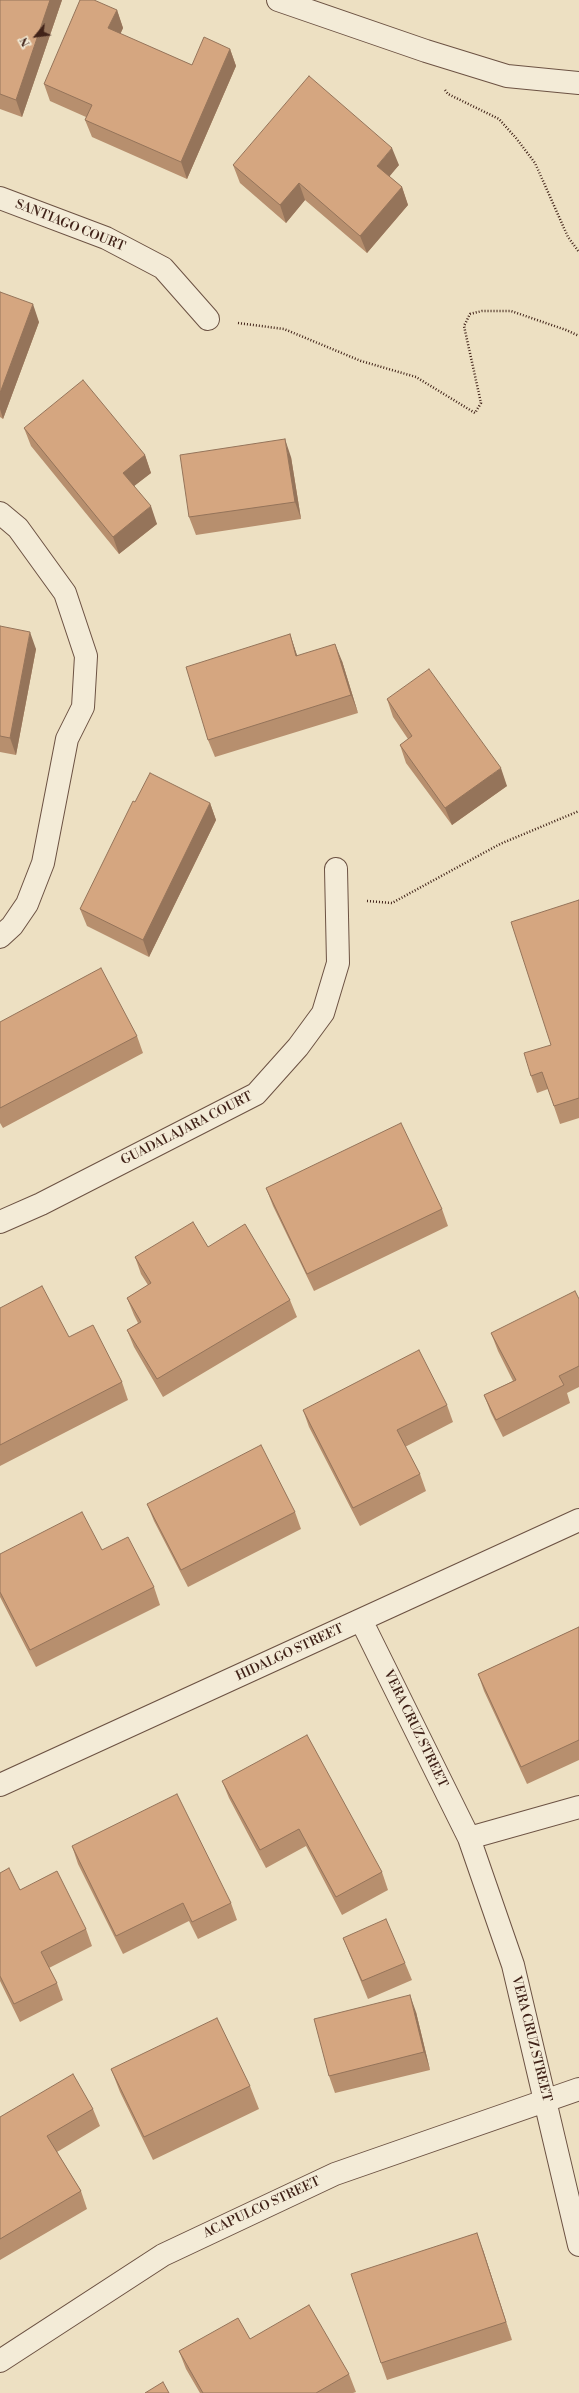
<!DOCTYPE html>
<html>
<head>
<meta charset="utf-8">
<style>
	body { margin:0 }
	#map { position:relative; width:579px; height:2393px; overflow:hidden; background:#ede0c2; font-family:"Libre Bodoni",serif }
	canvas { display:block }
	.north { position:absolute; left:16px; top:16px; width:40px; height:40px; -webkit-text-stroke:3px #f3ebd7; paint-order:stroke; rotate:241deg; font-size:11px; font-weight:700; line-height:16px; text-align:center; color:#412319 }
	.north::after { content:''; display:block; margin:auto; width:14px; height:18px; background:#412319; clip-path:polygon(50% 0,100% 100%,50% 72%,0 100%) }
</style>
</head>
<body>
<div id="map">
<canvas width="579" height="2393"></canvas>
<div class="north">N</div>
</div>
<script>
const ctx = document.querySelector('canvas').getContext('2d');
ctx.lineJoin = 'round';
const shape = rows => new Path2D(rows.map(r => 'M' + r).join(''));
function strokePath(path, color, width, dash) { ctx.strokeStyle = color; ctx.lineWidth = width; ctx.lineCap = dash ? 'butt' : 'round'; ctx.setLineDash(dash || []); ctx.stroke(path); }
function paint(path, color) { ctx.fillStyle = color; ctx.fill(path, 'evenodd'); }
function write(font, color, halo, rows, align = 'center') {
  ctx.font = font + ' "Libre Bodoni",serif'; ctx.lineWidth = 4; ctx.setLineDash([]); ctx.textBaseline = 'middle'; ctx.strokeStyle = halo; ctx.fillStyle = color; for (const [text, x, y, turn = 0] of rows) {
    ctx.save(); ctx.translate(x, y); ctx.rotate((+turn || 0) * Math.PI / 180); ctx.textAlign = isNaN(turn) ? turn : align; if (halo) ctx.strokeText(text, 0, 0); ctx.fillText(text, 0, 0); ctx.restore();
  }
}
const path = shape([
	[445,90,448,94,499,119,516,138,535,163,568,237,579,252],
	[238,323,284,329,361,361,416,377,475,413,481,403,464,326,470,314,482,311,511,311,566,330,579,336],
	[367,901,392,903,500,844,579,811]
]);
const minor = shape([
	[278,0,426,51,507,76,579,83],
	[0,198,106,238,163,268,208,319],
	[0,513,18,528,65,593,86,656,83,707,67,739,43,863,27,904,12,926,0,937],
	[0,1222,41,1204,256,1094,298,1047,323,1013,338,963,336,869],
	[361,1620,469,1838,513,1965,579,2245],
	[0,1785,579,1520],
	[469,1838,579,1807],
	[0,2361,163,2255,335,2174,579,2089]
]);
const wall = shape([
	[0,0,62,0,22,117,0,109],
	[117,10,123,28,120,34,192,65,230,49,236,66,187,179,92,137,85,120,86,117,50,101,44,84],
	[233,165,399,165,389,176,402,187,408,205,367,253,305,200,286,223,240,183],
	[0,292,39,322,3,419,0,417],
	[24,428,145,455,151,473,134,486,157,524,119,554,31,446],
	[291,457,301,519,196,535,189,517],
	[0,626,36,649,16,755,0,752],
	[290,634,297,656,342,661,358,713,215,757,208,740],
	[387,699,507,786,452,825,406,763,400,745,408,739,393,717],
	[135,802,210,803,216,820,149,957,87,926,80,909],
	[579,900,579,1118,560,1124,548,1089,537,1093,531,1076,551,1045],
	[0,1022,137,1036,143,1053,3,1128,0,1123],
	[266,1188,442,1209,448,1226,314,1291,273,1206],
	[208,1247,290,1300,297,1317,163,1397,134,1347,127,1330,138,1323,134,1315,127,1298,148,1285,141,1274,135,1257],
	[579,1299,579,1387,567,1393,570,1403,503,1437,491,1413,484,1395,513,1381,498,1351,491,1333],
	[0,1308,69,1337,122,1382,128,1400,0,1466],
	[447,1405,453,1422,405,1447,420,1474,426,1491,360,1526,309,1427,303,1410],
	[147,1504,295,1512,301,1529,188,1587,154,1521],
	[102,1550,154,1587,160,1605,36,1667,0,1597,0,1554],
	[579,1627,579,1760,527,1784,484,1691,478,1674],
	[222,1781,382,1872,388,1890,342,1915,306,1846,266,1868,229,1798],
	[72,1846,231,1903,237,1920,198,1939,189,1921,123,1954,78,1864],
	[0,1873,20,1890,86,1929,92,1946,49,1968,57,1983,63,2000,20,2022,0,1981],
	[343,1938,405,1963,412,1980,368,1999,350,1955],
	[416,2012,430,2070,335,2093,329,2076],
	[111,2069,250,2086,259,2109,153,2160,120,2092],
	[93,2109,100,2126,57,2152,81,2191,87,2209,0,2260,0,2117],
	[483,2250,512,2340,387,2380,381,2363],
	[179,2351,349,2374,356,2392,353,2393,200,2393,186,2369]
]);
const shadedWall = shape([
	[50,0,62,0,22,117,16,100],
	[117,10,123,28,115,46,108,28],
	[230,49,236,66,187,179,181,162],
	[392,148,399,165,384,183,377,166],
	[299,183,305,200,286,223,280,205],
	[402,187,408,205,367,253,360,236],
	[33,304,39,322,3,419,0,409,0,393],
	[285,439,291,457,301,519,295,502],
	[145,455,151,473,129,490,123,473],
	[151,506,157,524,119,554,113,537],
	[30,632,36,649,16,755,10,738],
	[290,634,303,673,296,656],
	[335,644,342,661,358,713,351,695],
	[501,768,507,786,452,825,445,808],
	[210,803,216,820,149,957,143,940],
	[410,1995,416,2012,430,2070,424,2052],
	[477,2233,483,2250,512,2340,506,2322]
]);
const building = shape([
	[0,0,50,0,16,100,0,94,0,0],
	[80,0,94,0,117,10,108,28,192,65,204,37,230,49,181,162,85,120,92,105,44,84,80,0],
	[309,76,392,148,377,166,402,187,360,236,299,183,280,205,233,165,309,76],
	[0,292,33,304,0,393,0,292],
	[83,380,145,455,123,473,151,506,113,537,24,428,83,380],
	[285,439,295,502,189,517,180,455,285,439],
	[0,626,30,632,10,738,0,736,0,626],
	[290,634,296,656,335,644,351,695,208,740,186,667,290,634],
	[429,669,501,768,445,808,400,745,412,736,387,699,429,669],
	[150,773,210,803,143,940,80,909,133,801,135,802,150,773],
	[579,900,579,1098,554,1106,542,1072,531,1076,524,1053,551,1045,511,922,579,900],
	[101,968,137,1036,0,1108,0,1022,101,968],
	[401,1123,442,1209,307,1274,266,1188,401,1123],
	[193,1222,208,1247,245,1224,290,1300,157,1379,127,1330,141,1322,127,1298,151,1283,135,1257,193,1222],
	[42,1286,69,1337,93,1325,122,1382,0,1445,0,1308,42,1286],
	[575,1291,579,1299,579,1366,559,1376,564,1385,496,1420,484,1395,516,1380,491,1333,575,1291],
	[419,1350,447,1405,397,1430,420,1474,353,1508,303,1410,419,1350],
	[261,1445,295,1512,181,1570,147,1504,261,1445],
	[82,1512,102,1550,128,1537,154,1587,30,1650,0,1592,0,1554,82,1512],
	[579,1627,579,1740,521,1767,478,1674,579,1627],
	[307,1735,382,1872,336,1897,299,1829,260,1850,222,1781,307,1735],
	[177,1794,231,1903,192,1922,183,1903,116,1936,72,1846,177,1794],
	[9,1868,20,1890,57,1871,86,1929,41,1952,57,1983,14,2004,0,1976,0,1873,9,1868],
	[386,1919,405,1963,362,1981,343,1938,386,1919],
	[410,1995,424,2052,329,2076,314,2019,410,1995],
	[217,2018,250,2086,144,2137,111,2069,217,2018],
	[73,2074,93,2109,47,2136,81,2191,0,2239,0,2117,73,2074],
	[477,2233,506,2322,381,2363,351,2274,477,2233],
	[309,2305,349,2374,316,2393,203,2393,179,2351,238,2318,250,2339,309,2305],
	[163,2382,169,2393,145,2393,163,2382]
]);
const streetNames = [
	["SANTIAGO COURT",70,226,22],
	["GUADALAJARA COURT",187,1129,-27],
	["HIDALGO STREET",290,1653,-25],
	["VERA CRUZ STREET",415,1729,64],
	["VERA CRUZ STREET",531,2039,76],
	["ACAPULCO STREET",262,2208,-25]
];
strokePath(minor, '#6c5243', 24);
strokePath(path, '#412319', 2.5, [1, 2]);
strokePath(minor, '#f3ebd7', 22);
paint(wall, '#b78f6e');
paint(shadedWall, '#95745a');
paint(building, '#d5a680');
strokePath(building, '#95745a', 1);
write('13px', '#412319', '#f3ebd7', streetNames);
</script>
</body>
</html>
